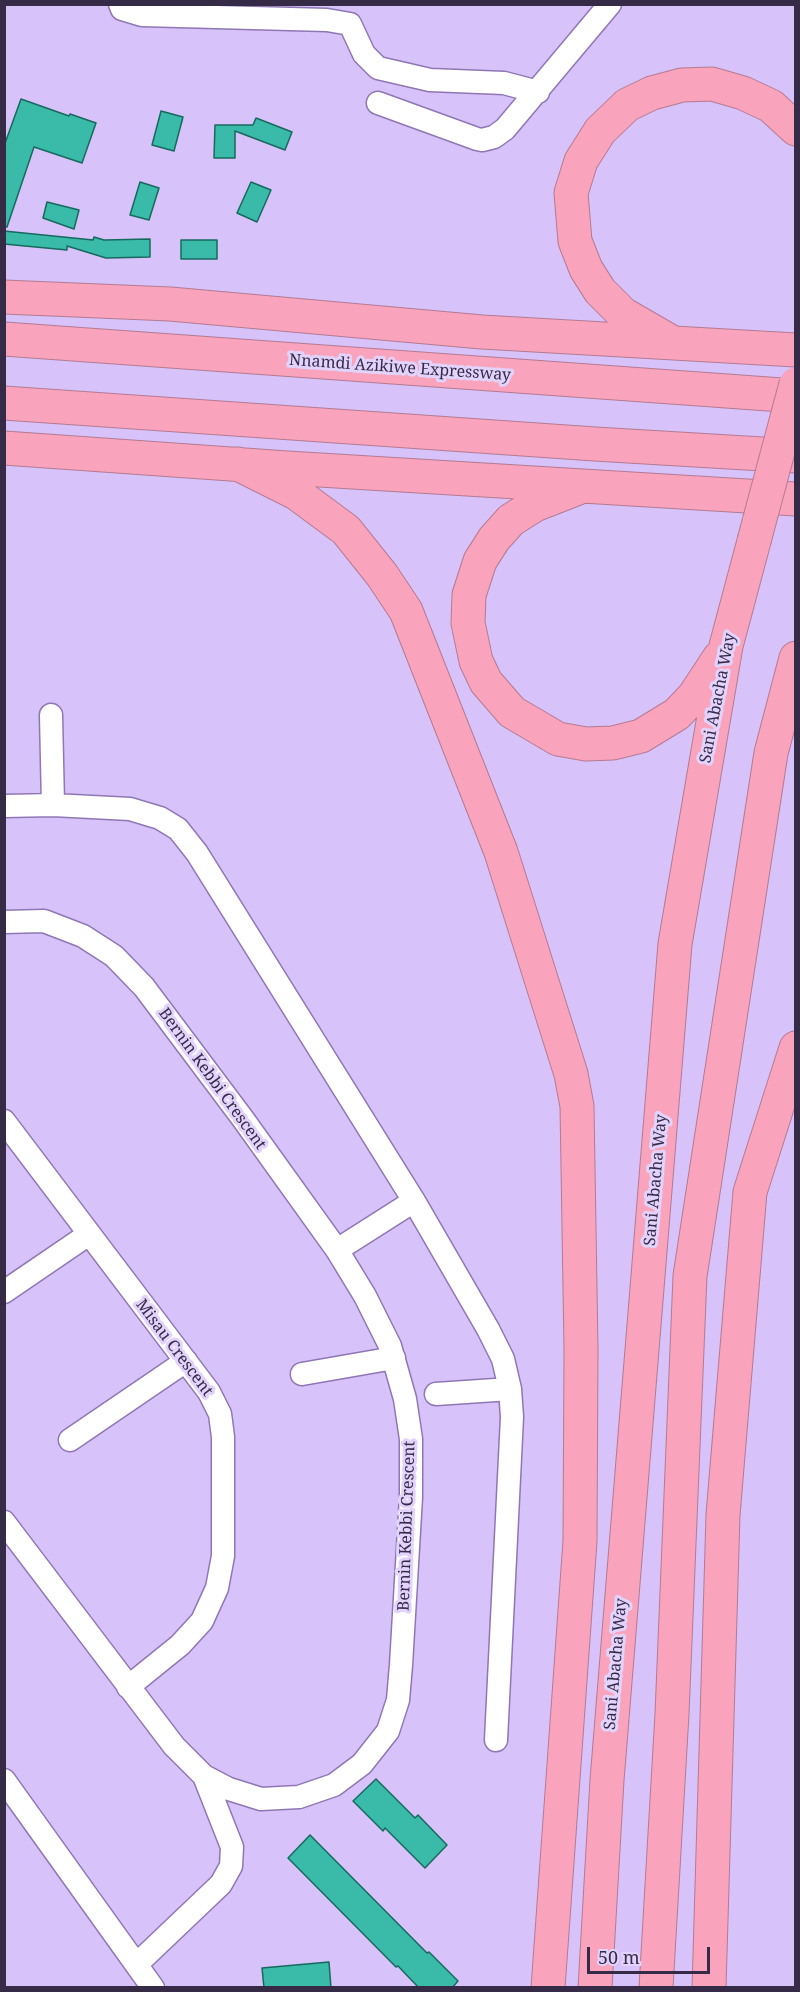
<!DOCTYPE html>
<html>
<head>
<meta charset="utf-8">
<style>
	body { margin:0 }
	#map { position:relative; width:800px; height:1992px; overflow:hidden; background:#d7c3fa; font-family:"Noto Serif",serif }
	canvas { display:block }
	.frame { position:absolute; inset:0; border:6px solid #352b46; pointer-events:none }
	.scale { position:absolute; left:587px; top:1947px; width:123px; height:27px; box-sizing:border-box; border:3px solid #352b46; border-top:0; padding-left:8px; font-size:18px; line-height:21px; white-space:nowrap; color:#352b46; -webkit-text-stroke:4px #e2d3fd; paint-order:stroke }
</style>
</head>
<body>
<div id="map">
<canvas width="800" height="1992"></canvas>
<div class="frame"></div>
<div class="scale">50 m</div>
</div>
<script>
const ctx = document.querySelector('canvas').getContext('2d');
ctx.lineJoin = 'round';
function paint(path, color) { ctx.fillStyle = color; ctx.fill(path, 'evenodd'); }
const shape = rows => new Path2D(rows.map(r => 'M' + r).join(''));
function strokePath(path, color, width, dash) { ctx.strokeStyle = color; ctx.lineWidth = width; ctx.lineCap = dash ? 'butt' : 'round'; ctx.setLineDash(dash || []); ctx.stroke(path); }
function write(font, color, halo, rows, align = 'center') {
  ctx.font = font + ' "Noto Serif",serif'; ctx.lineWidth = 6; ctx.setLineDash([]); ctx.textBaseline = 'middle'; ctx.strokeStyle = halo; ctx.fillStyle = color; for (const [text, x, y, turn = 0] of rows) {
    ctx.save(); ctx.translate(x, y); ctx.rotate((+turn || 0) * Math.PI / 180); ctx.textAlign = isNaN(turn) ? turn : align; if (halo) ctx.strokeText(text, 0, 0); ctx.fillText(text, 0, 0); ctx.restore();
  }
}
const building = shape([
	[21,99,69,116,70,114,96,123,82,163,34,147,7,227,4,227,4,146,21,99],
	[161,111,183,117,174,151,152,145,161,111],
	[256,118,292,132,285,150,235,131,235,158,214,158,215,125,253,125,256,118],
	[140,182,159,188,149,220,130,215,140,182],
	[251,182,271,190,257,222,237,213,251,182],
	[47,202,79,210,74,229,43,218,47,202],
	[4,231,93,240,94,237,104,240,150,239,150,257,106,258,67,246,67,250,4,244,4,231],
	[181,240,217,240,217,259,181,259,181,240],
	[376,1779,415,1818,418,1815,447,1845,425,1868,385,1828,383,1831,353,1801,376,1779],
	[310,1835,427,1953,429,1952,458,1981,452,1988,419,1988,398,1966,396,1967,288,1858,310,1835],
	[329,1962,331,1988,264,1988,262,1968,329,1962]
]);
const minor = shape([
	[120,4,122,9,142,15,327,20,350,24,364,54,378,68,430,80,504,83,538,92],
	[378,103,477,139,482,140,494,137,505,129,610,4],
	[51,715,53,805],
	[4,806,53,805,130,809,160,818,178,829,197,853,414,1201,488,1329,503,1359,510,1389,512,1417,496,1740],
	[4,922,44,921,83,936,114,956,144,987,243,1119,337,1250,365,1296,390,1346,405,1399,411,1439,411,1497,401,1665,398,1700,388,1731,362,1764,334,1785,299,1797,261,1799,229,1789,204,1776,174,1746,4,1522],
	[4,1121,209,1392,220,1414,223,1437,223,1556,217,1588,202,1621,180,1645,128,1687],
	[337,1250,414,1201],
	[4,1292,89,1234],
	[302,1374,394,1358],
	[436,1394,510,1389],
	[70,1440,186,1361],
	[4,1780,153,1988],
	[137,1964,221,1884,231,1866,232,1847,204,1776]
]);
const highway = shape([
	[4,297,170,304,482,332,796,350],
	[4,339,796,396],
	[668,340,623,314,600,291,586,269,575,241,571,193,581,161,600,131,627,105,652,93,682,85,712,84,743,93,771,106,796,129],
	[4,403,595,444,796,456],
	[4,448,287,468,796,499],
	[238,464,296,493,346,530,382,575,406,611,501,852,571,1074,577,1106,581,1349,580,1541,548,1988],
	[576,489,535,505,511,520,494,539,480,561,469,595,468,623,476,661,486,682,512,712,558,739,586,744,613,743,641,736,677,714,694,696,719,658],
	[595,1988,607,1780,675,944,726,646,754,541],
	[656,1988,672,1714,690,1276,771,753,796,658],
	[709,1988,723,1515,750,1192,796,1048]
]);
const highwayBridge = shape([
	[754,541,796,384]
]);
const streetNames = [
	["Nnamdi Azikiwe Expressway",400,368,4],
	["Sani Abacha Way",718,698,-79],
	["Bernin Kebbi Crescent",212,1079,54],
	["Sani Abacha Way",656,1180,-85],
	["Misau Crescent",174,1348,53],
	["Bernin Kebbi Crescent",407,1526,-88],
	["Sani Abacha Way",616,1664,-85]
];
paint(building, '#3abaa8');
strokePath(building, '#17695e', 1.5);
strokePath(minor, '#8f77b5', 25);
strokePath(highway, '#b47a93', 35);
strokePath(minor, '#fff', 22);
strokePath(highway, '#f9a4bc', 33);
strokePath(highwayBridge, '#b47a93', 35, []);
strokePath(highwayBridge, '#f9a4bc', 33);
write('16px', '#352b46', '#e2d3fd', streetNames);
</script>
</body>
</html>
